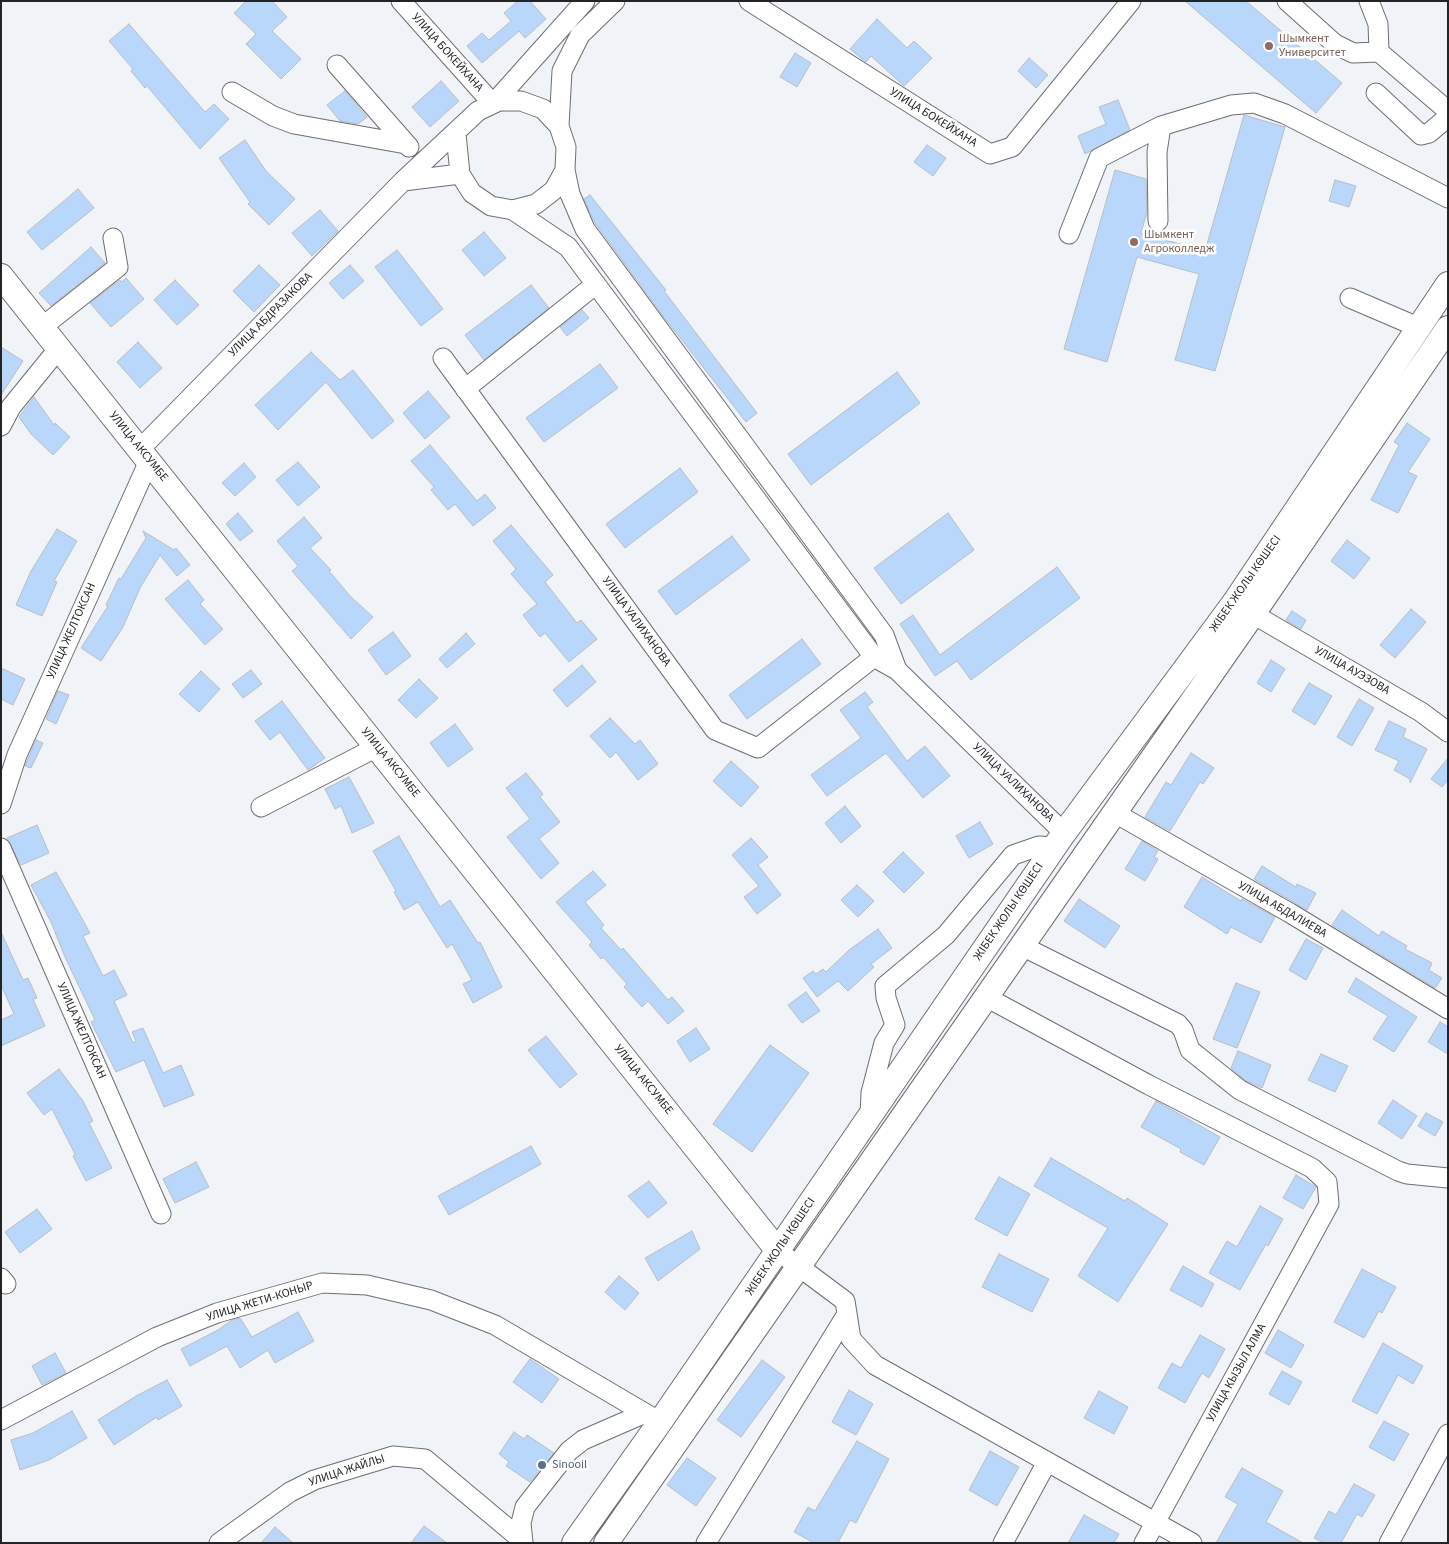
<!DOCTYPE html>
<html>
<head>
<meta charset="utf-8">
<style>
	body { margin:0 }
	#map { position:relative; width:1449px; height:1544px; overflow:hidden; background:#f0f3f8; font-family:"Source Sans 3",sans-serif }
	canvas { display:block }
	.frame { position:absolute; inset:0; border:2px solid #232425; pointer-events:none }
</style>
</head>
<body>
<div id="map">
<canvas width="1449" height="1544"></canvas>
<div class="frame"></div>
</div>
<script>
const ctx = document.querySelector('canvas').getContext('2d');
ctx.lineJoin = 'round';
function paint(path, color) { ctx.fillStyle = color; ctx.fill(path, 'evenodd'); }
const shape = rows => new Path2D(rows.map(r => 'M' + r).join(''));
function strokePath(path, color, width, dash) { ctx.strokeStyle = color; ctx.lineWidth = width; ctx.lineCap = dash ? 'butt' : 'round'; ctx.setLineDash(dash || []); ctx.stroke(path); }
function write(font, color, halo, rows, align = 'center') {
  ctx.font = font + ' "Source Sans 3",sans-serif'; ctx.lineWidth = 5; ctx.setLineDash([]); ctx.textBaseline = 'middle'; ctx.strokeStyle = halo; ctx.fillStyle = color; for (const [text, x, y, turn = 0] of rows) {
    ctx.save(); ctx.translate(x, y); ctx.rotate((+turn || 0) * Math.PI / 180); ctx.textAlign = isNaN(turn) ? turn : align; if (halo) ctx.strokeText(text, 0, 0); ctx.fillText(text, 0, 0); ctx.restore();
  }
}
const building = shape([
	[246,1,272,1,287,17,272,31,301,59,281,79,246,44,256,34,234,13,246,1],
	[518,1,530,1,546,19,525,38,519,31,482,63,467,46,482,33,489,40,511,21,504,13,518,1],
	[1185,1,1246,1,1342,83,1316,113,1185,1],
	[877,19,907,48,914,41,932,58,904,86,871,56,866,62,850,49,877,19],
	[129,24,205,112,214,104,229,119,200,149,147,86,145,88,131,71,133,69,109,41,129,24],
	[795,53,811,63,797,87,780,77,795,53],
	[1029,58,1048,75,1036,88,1018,71,1029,58],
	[441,81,459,101,430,127,412,107,441,81],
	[345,91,367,117,358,124,340,121,327,105,345,91],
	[1118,100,1130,130,1085,154,1078,136,1106,124,1099,107,1118,100],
	[1244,115,1285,127,1215,371,1175,360,1199,274,1137,257,1107,362,1064,349,1115,170,1146,179,1147,212,1141,233,1205,251,1244,115],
	[245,140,266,171,295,199,269,225,248,204,250,202,219,158,245,140],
	[927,145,946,158,933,176,914,162,927,145],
	[1335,180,1356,186,1349,207,1329,201,1335,180],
	[78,189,94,208,42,250,27,232,78,189],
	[590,195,666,290,664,291,757,413,746,422,663,316,595,223,584,199,590,195],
	[320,210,338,231,312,256,292,233,320,210],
	[484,232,506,258,484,276,462,250,484,232],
	[91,247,105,263,51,306,39,293,91,247],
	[397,250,443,309,421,326,375,267,397,250],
	[259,265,280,285,254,312,233,291,259,265],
	[350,265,364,281,343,299,329,283,350,265],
	[126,278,144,299,111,327,90,303,120,280,122,282,126,278],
	[175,280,199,305,177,325,154,300,175,280],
	[531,285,549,308,484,360,465,335,531,285],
	[582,310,589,318,567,336,560,327,582,310],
	[138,342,162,368,140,388,117,362,138,342],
	[1,347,23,361,1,395,1,347],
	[311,352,340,380,353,370,394,421,372,439,326,382,278,430,255,405,311,352],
	[600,364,618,388,544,442,526,418,600,364],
	[897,372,920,403,811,485,788,454,897,372],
	[428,391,450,417,425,439,403,413,428,391],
	[34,397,54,425,55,423,70,437,53,455,31,434,19,417,34,397],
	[1407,423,1430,439,1408,472,1417,476,1398,513,1371,500,1399,445,1394,442,1407,423],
	[430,445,477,501,485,494,496,508,473,526,455,504,448,510,431,490,434,487,411,461,430,445],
	[298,462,320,487,298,506,276,480,298,462],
	[244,463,256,477,235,496,222,483,244,463],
	[680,468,698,492,625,548,606,524,680,468],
	[238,513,253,531,240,541,226,524,238,513],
	[948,513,974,550,901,604,874,568,948,513],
	[304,517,322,538,310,548,331,570,329,571,351,597,373,617,351,639,292,571,298,566,277,541,304,517],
	[511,525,553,575,545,582,577,623,581,620,597,639,569,662,545,633,540,637,523,615,537,604,511,574,516,569,493,541,511,525],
	[57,529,77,541,54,581,57,582,42,616,16,605,31,571,57,529],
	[143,531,174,550,176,548,190,565,177,576,160,555,140,588,123,627,101,661,81,648,108,606,106,605,119,578,121,579,146,538,143,531],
	[732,536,750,560,676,615,658,591,732,536],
	[1347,540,1370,558,1354,579,1331,561,1347,540],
	[1057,567,1080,598,971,680,957,661,935,676,900,624,913,615,940,655,1057,567],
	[188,580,204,600,200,604,223,629,205,645,165,599,188,580],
	[1411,609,1426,622,1395,658,1380,645,1411,609],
	[1292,611,1306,620,1301,629,1286,620,1292,611],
	[393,632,411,656,386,675,368,650,393,632],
	[466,633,475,644,447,668,439,659,466,633],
	[802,639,821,664,747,719,729,695,802,639],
	[1271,660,1285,669,1271,692,1257,683,1271,660],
	[582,665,596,682,567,707,553,690,582,665],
	[1,668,25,679,13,705,1,699,1,668],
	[251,670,262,684,243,698,232,684,251,670],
	[201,671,220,689,199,712,179,694,201,671],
	[419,679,438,698,416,718,398,700,419,679],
	[1309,683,1332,696,1315,725,1292,711,1309,683],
	[58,691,69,695,56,724,46,719,58,691],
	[865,692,873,702,867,707,907,761,925,746,950,776,923,798,886,753,827,796,811,775,861,738,840,710,865,692],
	[1359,699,1374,708,1352,746,1337,737,1359,699],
	[282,701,325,758,308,770,280,732,270,740,255,721,282,701],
	[610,718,635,744,640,740,658,764,638,780,616,752,610,758,590,736,610,718],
	[1389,721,1406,729,1403,737,1427,749,1410,783,1410,779,1394,770,1399,761,1375,750,1389,721],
	[455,724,473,749,448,767,430,743,455,724],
	[36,740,43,743,31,768,25,766,36,740],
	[1191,753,1214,768,1203,784,1200,782,1170,831,1145,817,1166,782,1171,785,1191,753],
	[1448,758,1448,780,1442,787,1431,779,1448,758],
	[731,761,759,787,741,807,713,781,731,761],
	[526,773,543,794,540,797,560,822,539,839,559,863,541,879,507,837,530,819,506,788,526,773],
	[349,777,374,823,352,833,341,806,335,809,325,789,349,777],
	[845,806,861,826,841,843,825,823,845,806],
	[980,822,993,844,969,858,956,836,980,822],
	[37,825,49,853,21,865,7,838,37,825],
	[399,836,440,907,450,900,478,943,480,942,502,987,473,1003,463,984,472,980,452,944,447,948,418,902,404,910,394,892,396,891,373,851,399,836],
	[751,838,768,857,758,865,781,895,757,914,744,897,759,886,732,855,751,838],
	[1142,841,1158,851,1154,857,1158,859,1145,881,1125,869,1142,841],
	[903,852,924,873,904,893,883,872,903,852],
	[1262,866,1296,887,1297,884,1316,893,1307,910,1254,879,1262,866],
	[593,871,606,885,585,902,604,925,601,928,621,950,623,948,668,1000,672,997,684,1011,668,1024,648,1001,642,1007,624,987,627,984,603,957,601,959,589,945,592,942,556,902,593,871],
	[56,872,90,933,83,936,103,976,114,970,127,995,114,1001,133,1043,136,1041,132,1032,143,1028,163,1073,181,1065,194,1095,164,1107,144,1060,116,1072,91,1022,95,1020,65,957,51,922,31,885,56,872],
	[1202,877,1241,901,1242,899,1275,917,1261,943,1231,927,1227,934,1184,907,1202,877],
	[857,885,874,901,858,917,841,900,857,885],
	[1079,899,1120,926,1105,948,1064,921,1079,899],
	[1342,910,1379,936,1382,931,1407,946,1405,949,1432,963,1429,970,1442,978,1435,988,1332,925,1342,910],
	[878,929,892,948,871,964,874,967,848,991,838,981,817,997,803,978,813,971,816,974,823,969,826,972,849,950,878,929],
	[1,932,23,980,28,978,37,998,33,999,45,1026,1,1046,1,1020,14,1014,1,985,1,932],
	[1306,939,1323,948,1306,980,1289,970,1306,939],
	[1356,978,1417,1017,1394,1052,1373,1039,1388,1016,1348,992,1356,978],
	[1236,983,1260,992,1237,1048,1213,1039,1236,983],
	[806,992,820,1011,802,1023,788,1005,806,992],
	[1440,1022,1448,1027,1448,1054,1428,1042,1440,1022],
	[696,1028,710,1049,690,1062,677,1041,696,1028],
	[546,1036,577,1074,560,1088,528,1050,546,1036],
	[770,1045,809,1073,752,1152,713,1124,770,1045],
	[1238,1051,1271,1065,1262,1088,1246,1081,1231,1068,1238,1051],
	[1321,1054,1348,1066,1335,1092,1308,1080,1321,1054],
	[59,1069,83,1101,93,1121,89,1123,112,1168,86,1181,73,1156,75,1154,52,1109,44,1115,27,1093,59,1069],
	[1393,1100,1417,1116,1402,1139,1378,1123,1393,1100],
	[1156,1101,1220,1137,1204,1165,1180,1152,1181,1149,1141,1127,1156,1101],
	[1426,1113,1443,1122,1435,1136,1418,1126,1426,1113],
	[531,1146,541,1164,449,1215,438,1196,531,1146],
	[1051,1158,1125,1201,1127,1198,1168,1224,1118,1302,1078,1276,1108,1228,1034,1186,1051,1158],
	[196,1162,209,1187,175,1203,163,1179,196,1162],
	[1296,1175,1316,1187,1303,1209,1283,1198,1296,1175],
	[999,1177,1030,1194,1007,1236,975,1219,999,1177],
	[649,1181,667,1203,648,1218,628,1196,649,1181],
	[1260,1206,1283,1219,1268,1246,1266,1244,1240,1290,1209,1273,1227,1241,1237,1247,1260,1206],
	[37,1209,52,1229,20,1253,5,1232,37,1209],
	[692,1231,700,1249,658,1281,645,1258,692,1231],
	[999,1254,1049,1279,1032,1312,982,1287,999,1254],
	[1183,1266,1214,1284,1202,1307,1170,1290,1183,1266],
	[1362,1269,1396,1287,1382,1313,1379,1311,1364,1338,1334,1322,1362,1269],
	[619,1276,639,1293,625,1310,605,1292,619,1276],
	[298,1312,314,1341,275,1363,268,1350,240,1368,227,1346,190,1366,181,1349,218,1330,232,1320,240,1318,252,1337,298,1312],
	[1278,1330,1304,1345,1291,1368,1265,1353,1278,1330],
	[1200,1335,1225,1349,1209,1378,1202,1373,1185,1403,1158,1388,1172,1363,1181,1368,1200,1335],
	[1383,1343,1423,1366,1413,1384,1398,1375,1377,1414,1352,1401,1383,1343],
	[55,1353,66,1373,42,1385,32,1366,55,1353],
	[530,1359,559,1379,542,1403,513,1382,530,1359],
	[762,1360,785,1377,741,1437,717,1420,762,1360],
	[1282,1371,1302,1382,1289,1405,1269,1394,1282,1371],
	[167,1380,182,1406,158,1420,157,1417,114,1445,98,1420,136,1396,167,1380],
	[849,1390,873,1404,856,1435,832,1422,849,1390],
	[1099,1391,1128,1407,1114,1434,1084,1418,1099,1391],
	[72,1411,87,1438,49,1460,20,1470,11,1440,33,1433,72,1411],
	[1384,1421,1409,1434,1394,1461,1369,1447,1384,1421],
	[514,1432,524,1439,527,1435,554,1453,530,1482,506,1466,509,1462,499,1454,514,1432],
	[857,1441,889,1459,856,1523,850,1520,838,1543,814,1543,794,1532,808,1507,815,1511,857,1441],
	[990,1451,1019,1467,997,1506,969,1490,990,1451],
	[687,1458,716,1478,696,1506,667,1485,687,1458],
	[1242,1468,1283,1491,1266,1522,1303,1543,1216,1543,1238,1504,1225,1497,1242,1468],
	[1354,1484,1375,1495,1362,1517,1357,1514,1341,1543,1324,1543,1314,1538,1329,1511,1336,1515,1354,1484],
	[1084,1515,1119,1534,1114,1543,1068,1543,1084,1515],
	[424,1526,447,1543,411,1543,424,1526],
	[275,1527,293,1543,261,1543,275,1527]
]);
const minor = shape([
	[401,1,493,104,585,1],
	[749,1,990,154,1012,147,1131,1],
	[1287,1,1335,44,1353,53,1379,52,1448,111],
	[1369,1,1378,24,1379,52],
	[337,65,409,147],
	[232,92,273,116,294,124,406,144],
	[1376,93,1421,135,1429,133,1448,117],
	[559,126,562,71,580,35,615,1],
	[565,170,570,194,585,229,884,635,897,670],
	[403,181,460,174],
	[513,210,568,247,874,657,897,670,1064,833],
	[1158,221,1157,152,1161,126,1231,105,1254,103,1285,114,1448,198],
	[1069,234,1099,158,1161,126],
	[1350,298,1420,328],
	[42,327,118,267,113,238],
	[443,358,715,730,758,748,874,657],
	[465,389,596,284],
	[1,426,11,407,59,348],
	[140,449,403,181,478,111,499,101,521,101,543,109,559,126,566,147,565,170,554,190,536,204,513,210,491,206,472,193,460,174,456,134],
	[1253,614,1421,712,1448,732],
	[1,804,17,755,149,461],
	[261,807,377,747],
	[1115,813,1290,913,1448,1009],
	[1,848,161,1214],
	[1022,946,1178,1024,1183,1030,1190,1050,1240,1090,1398,1171,1407,1174,1448,1178],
	[986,997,1149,1085,1312,1168,1327,1182,1329,1204,1144,1543],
	[870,1116,871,1093,884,1043,895,1025,886,998,885,986,946,935,1013,855,1039,846,1054,847],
	[778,1251,845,1301,851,1339,875,1365,1192,1543],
	[1,1278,6,1284],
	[1,1420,157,1337,217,1313,322,1283,367,1285,431,1300,495,1325,660,1422],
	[219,1543,290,1492,314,1480,393,1456,425,1459,523,1541],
	[523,1543,521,1523,525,1507,569,1451,583,1440,645,1413],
	[706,1543,847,1314],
	[1003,1543,1047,1462],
	[1389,1543,1448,1434]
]);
const major = shape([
	[1,276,778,1251],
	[574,1543,660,1422,1064,833,1234,603,1448,284],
	[606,1543,1253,614,1448,328]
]);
const markers = [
	[1269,46,5,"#8d6e63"],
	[1134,242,5,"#8d6e63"],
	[542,1465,5,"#5c6f8a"]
];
const educationNames = [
	["Шымкент",1279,39],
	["Университет",1279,53],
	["Шымкент",1144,235],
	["Агроколледж",1144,249]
];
const streetNames = [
	["УЛИЦА БОКЕЙХАНА",447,53,48],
	["УЛИЦА БОКЕЙХАНА",933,118,32],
	["УЛИЦА АБДРАЗАКОВА",271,315,-45],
	["УЛИЦА АКСУМБЕ",138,447,51],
	["ЖІБЕК ЖОЛЫ КӨШЕСІ",1246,584,-55],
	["УЛИЦА УАЛИХАНОВА",636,622,54],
	["УЛИЦА ЖЕЛТОКСАН",72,631,-66],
	["УЛИЦА АУЭЗОВА",1352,671,30],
	["УЛИЦА АКСУМБЕ",390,763,51],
	["УЛИЦА УАЛИХАНОВА",1013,783,44],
	["УЛИЦА АБДАЛИЕВА",1282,910,30],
	["ЖІБЕК ЖОЛЫ КӨШЕСІ",1009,912,-56],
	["УЛИЦА ЖЕЛТОКСАН",81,1031,66],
	["УЛИЦА АКСУМБЕ",643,1080,51],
	["ЖІБЕК ЖОЛЫ КӨШЕСІ",781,1247,-56],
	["УЛИЦА ЖЕТИ-КОНЫР",260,1302,-17],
	["УЛИЦА КЫЗЫЛ АЛМА",1237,1373,-61],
	["УЛИЦА ЖАЙЛЫ",347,1471,-18]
];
const serviceNames = [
	["Sinooil",552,1465]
];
paint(building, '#b9d6fb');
strokePath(building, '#b9bdc1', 1);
strokePath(minor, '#6b6e72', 21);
strokePath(major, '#6b6e72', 26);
strokePath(minor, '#fff', 19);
strokePath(major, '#fff', 24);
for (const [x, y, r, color] of markers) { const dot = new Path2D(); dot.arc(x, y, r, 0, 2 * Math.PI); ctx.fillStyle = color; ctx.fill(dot); strokePath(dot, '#fff', 2); }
write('12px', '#785e54', '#fff', educationNames, 'left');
write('12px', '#232425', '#fff', streetNames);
write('12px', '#4e5e75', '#fff', serviceNames, 'left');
</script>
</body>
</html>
